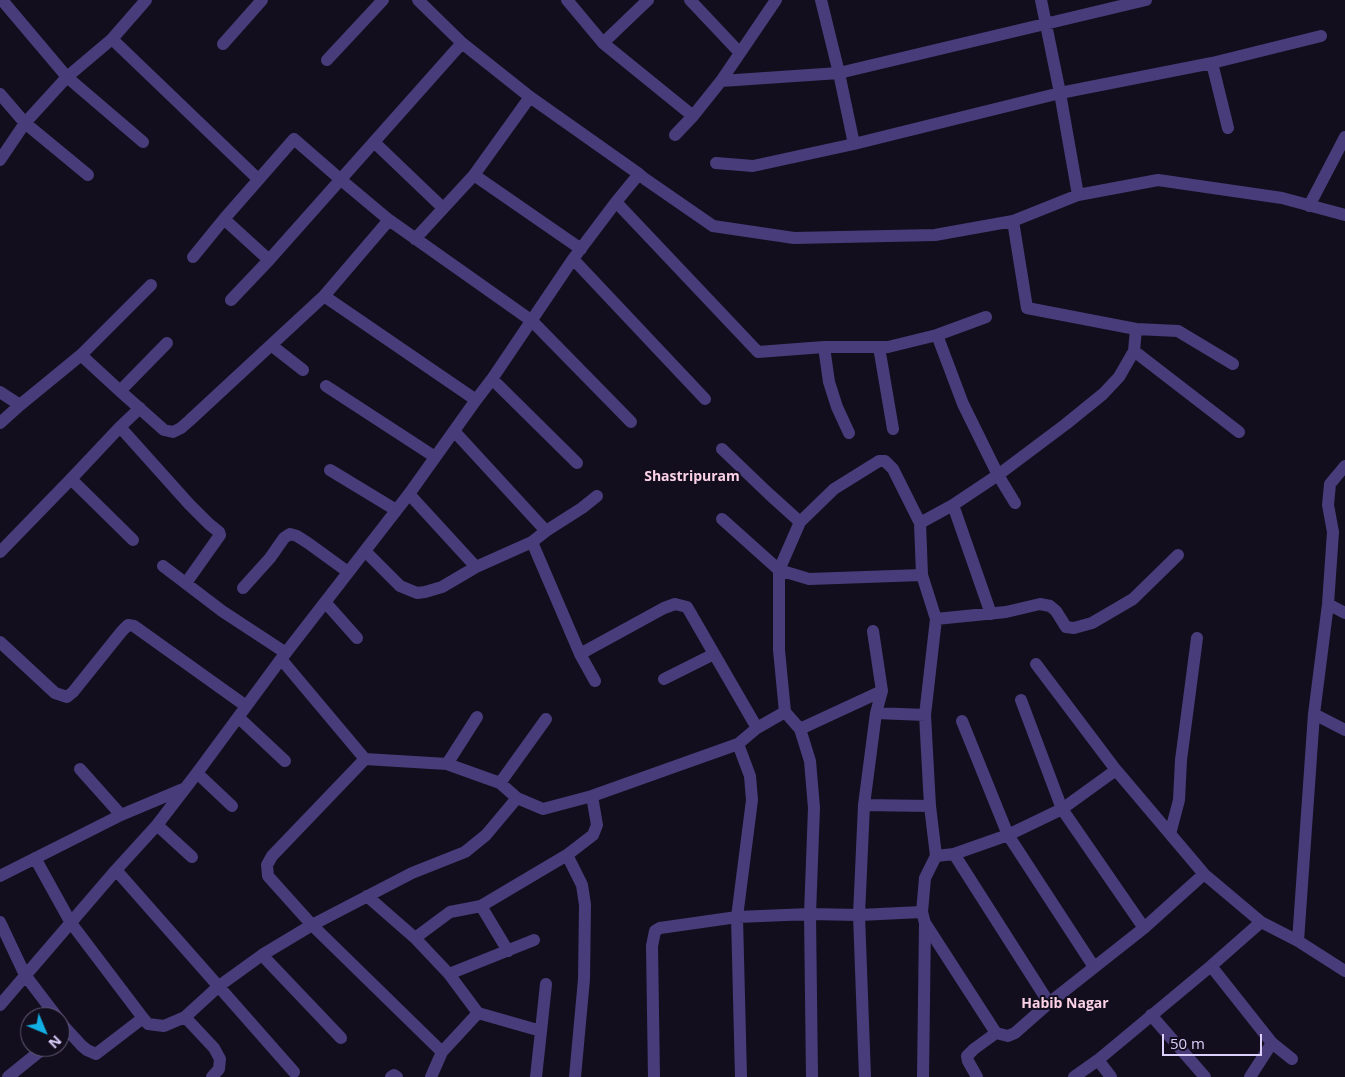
<!DOCTYPE html>
<html>
<head>
<meta charset="utf-8">
<style>
	body { margin:0 }
	#map { position:relative; width:1345px; height:1077px; overflow:hidden; background:#130e1e; font-family:"Open Sans",sans-serif }
	canvas { display:block }
	.north { position:absolute; left:20px; top:1007px; width:50px; height:50px; box-sizing:border-box; background:#130e1e; border:1px solid #635b76; border-radius:50%; rotate:135deg; font-size:14px; font-weight:700; line-height:20px; text-align:center; color:#dbcffb }
	.north::after { content:''; display:block; margin:auto; width:18px; height:22px; background:#12afe4; clip-path:polygon(50% 0,100% 100%,50% 72%,0 100%) }
	.scale { position:absolute; left:1162px; top:1034px; width:100px; height:22px; box-sizing:border-box; border:2px solid #dbcffb; border-top:0; padding-left:6px; font-size:15px; line-height:18px; white-space:nowrap; color:#dbcffb; -webkit-text-stroke:4px #130e1e; paint-order:stroke }
</style>
</head>
<body>
<div id="map">
<canvas width="1345" height="1077"></canvas>
<div class="north">N</div>
<div class="scale">50 m</div>
</div>
<script>
const ctx = document.querySelector('canvas').getContext('2d');
ctx.lineJoin = 'round';
const shape = rows => new Path2D(rows.map(r => 'M' + r).join(''));
function strokePath(path, color, width, dash) { ctx.strokeStyle = color; ctx.lineWidth = width; ctx.lineCap = dash ? 'butt' : 'round'; ctx.setLineDash(dash || []); ctx.stroke(path); }
function write(font, color, halo, rows, align = 'center') {
  ctx.font = font + ' "Open Sans",sans-serif'; ctx.lineWidth = 4; ctx.setLineDash([]); ctx.textBaseline = 'middle'; ctx.strokeStyle = halo; ctx.fillStyle = color; for (const [text, x, y, turn = 0] of rows) {
    ctx.save(); ctx.translate(x, y); ctx.rotate((+turn || 0) * Math.PI / 180); ctx.textAlign = isNaN(turn) ? turn : align; if (halo) ctx.strokeText(text, 0, 0); ctx.fillText(text, 0, 0); ctx.restore();
  }
}
const minor = shape([
	[2,0,67,77,143,142],
	[418,0,462,43,530,97,639,174,645,179,713,226,794,238,935,235,1013,221,1078,195,1158,180,1282,198,1345,215],
	[567,0,603,43,693,116],
	[690,0,740,53],
	[821,0,839,73,854,144],
	[1041,0,1060,93,1078,195],
	[112,39,258,179],
	[603,43,648,0],
	[223,44,262,0],
	[327,60,383,0],
	[1212,63,1228,128],
	[721,81,839,73,1146,0],
	[0,94,25,123,88,175],
	[675,135,693,116,721,81,776,0],
	[374,142,443,208],
	[0,160,25,123,67,77,112,39,146,0],
	[716,163,753,166,854,144,1060,93,1212,63,1321,36],
	[474,175,581,249],
	[616,202,758,352,824,347,888,347,937,335,986,317],
	[1309,206,1345,137],
	[224,219,269,260],
	[1013,221,1027,308,1136,329,1178,331,1233,364],
	[415,239,474,175,530,97],
	[193,257,224,219,294,139,340,179,389,220,532,321,631,422],
	[573,259,705,399],
	[324,296,476,400],
	[231,300,269,260,462,43],
	[1136,329,1134,351,1239,432],
	[937,335,963,404,998,475,1015,503],
	[271,345,303,370],
	[824,347,829,382,837,407,849,433],
	[879,347,893,429],
	[81,355,151,285],
	[492,379,577,463],
	[326,386,435,457],
	[120,391,167,343],
	[0,392,20,405,81,355,120,391,164,430,173,432,181,428,189,421,324,296,389,220],
	[0,423,20,405],
	[120,427,189,504,209,524,219,532,220,535,186,583],
	[454,431,546,531],
	[722,449,769,494,800,522],
	[330,470,396,510],
	[71,479,133,540],
	[409,494,476,567],
	[953,505,991,614],
	[722,519,779,570,809,579,922,575],
	[920,523,953,505,998,475,1066,424,1103,394,1119,377,1134,351],
	[532,542,580,654],
	[365,551,400,586,417,593,425,592,442,587,476,567,532,542,546,531,582,508,597,496],
	[0,552,71,479,120,427,140,408],
	[163,566,222,611,286,653],
	[243,588,270,558,284,538,290,534,297,536,308,543,348,572],
	[325,602,357,638],
	[1328,604,1345,613],
	[936,619,1006,612,1040,604,1050,606,1056,611,1066,627,1074,628,1092,623,1133,599,1178,555],
	[873,631,882,691,876,713],
	[0,642,55,693,67,697,73,692,122,631,128,625,134,626,246,706],
	[281,659,365,759,272,856,267,865,268,876,312,925,442,1052],
	[1036,664,1116,770,1204,874,1261,922,1298,941,1345,971],
	[664,679,714,654],
	[595,681,580,654,664,608,675,604,687,607,757,728],
	[1021,700,1062,809,1144,928],
	[1314,714,1345,730],
	[238,717,285,761],
	[962,721,1008,835,1094,967],
	[800,729,882,691],
	[738,744,750,776,752,800,737,917,741,1077],
	[365,759,447,764,500,783,517,798,543,809,592,796,738,744,757,728,785,712],
	[447,764,477,717],
	[80,769,121,815],
	[197,773,232,806],
	[500,783,546,719],
	[864,805,930,806],
	[157,825,192,857],
	[1170,834,1179,800,1181,760,1197,638],
	[954,854,1049,1003],
	[567,855,582,885,585,905,584,979,575,1077],
	[35,858,71,923,143,1018,148,1024,164,1026,185,1017,219,986,262,955,312,925,412,873,465,852,486,835,517,798],
	[116,870,294,1072],
	[0,876,121,815,183,789],
	[367,896,415,938,449,974,478,1013,541,1031,546,984],
	[481,906,508,951],
	[0,922,25,975,57,1017],
	[925,923,996,1033,1008,1036,1015,1033,1049,1003,1144,928,1204,874],
	[415,938,450,912,481,906,567,855,593,835,597,825,592,796],
	[1298,941,1314,714,1328,604,1333,532,1328,505,1330,484,1345,466],
	[262,955,341,1038],
	[1211,966,1272,1043,1292,1059],
	[449,974,534,940],
	[0,1005,116,870,157,825,197,773,281,659,409,494,476,400,492,379,573,259,616,202,639,174],
	[1151,1015,1205,1077],
	[185,1017,214,1048,220,1059,219,1069,212,1077],
	[60,1022,82,1046,87,1050,96,1054,143,1018],
	[1098,1060,1111,1077],
	[8,1077,45,1047],
	[391,1077,394,1075,397,1077],
	[431,1077,442,1052,478,1013],
	[536,1077,541,1031],
	[654,1077,652,946,655,931,660,928,737,917,810,914,859,915,922,912],
	[812,1077,810,914,814,808,810,761,800,729,785,712,779,650,779,570,800,522,834,489,879,461,885,461,893,469,920,523,922,575,936,619,925,715,930,806,936,856],
	[865,1077,859,915,864,805,876,713,925,715],
	[923,1077,925,923,922,912,925,878,936,856,954,854,1008,835,1062,809,1116,770],
	[977,1077,968,1061,967,1056,974,1049,996,1033],
	[1074,1077,1098,1060,1211,966,1261,922],
	[1250,1077,1272,1043]
]);
const neighbourhoodNames = [
	["Shastripuram",692,477],
	["Habib Nagar",1065,1004]
];
strokePath(minor, '#483d7a', 12);
write('bold 14px', '#fbd1e5', '#130e1e', neighbourhoodNames);
</script>
</body>
</html>
